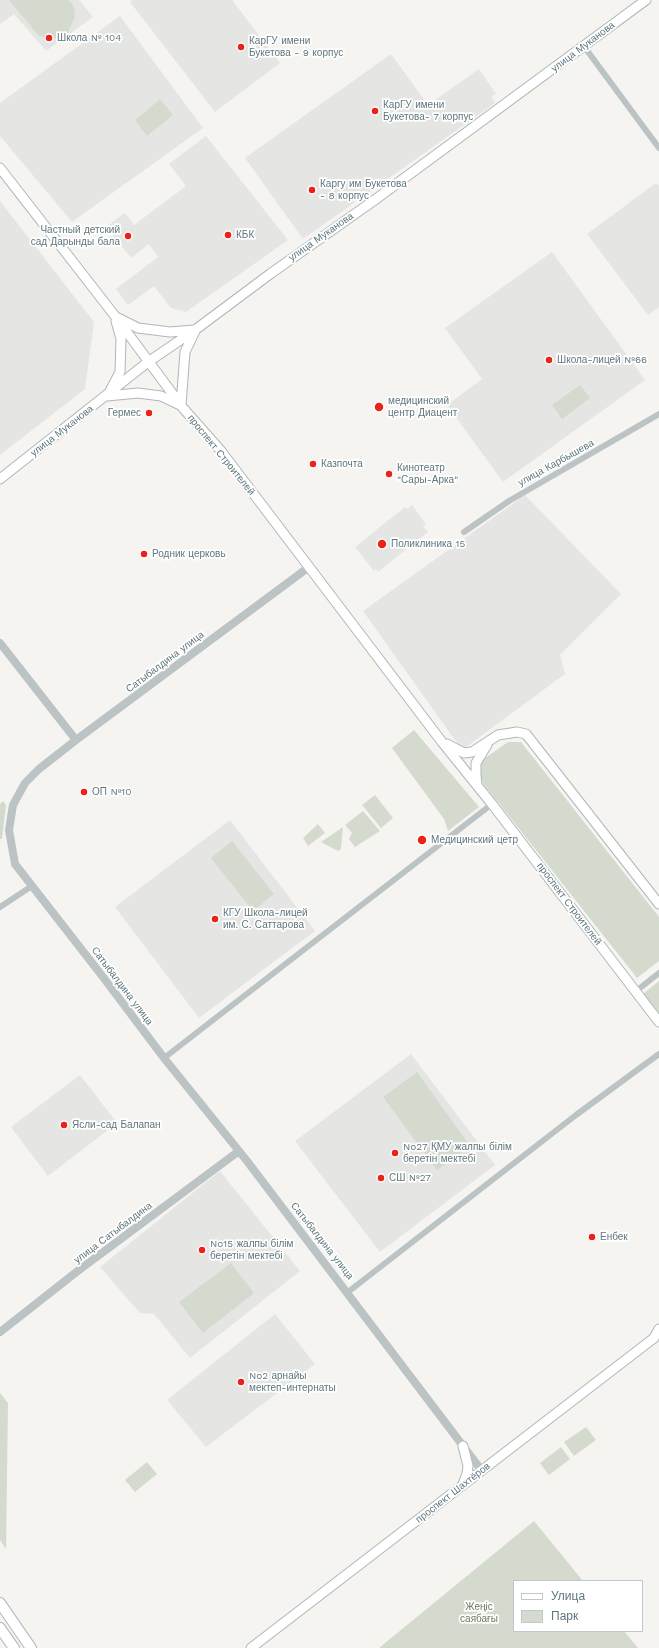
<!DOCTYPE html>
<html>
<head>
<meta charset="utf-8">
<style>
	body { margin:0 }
	#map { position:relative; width:659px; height:1648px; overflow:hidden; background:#f5f4f0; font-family:"Work Sans",sans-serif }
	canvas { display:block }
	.legend { position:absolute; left:513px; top:1580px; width:130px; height:52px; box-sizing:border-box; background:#fff; border:1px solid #bfc8cb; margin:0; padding:5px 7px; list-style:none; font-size:12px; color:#5e767d }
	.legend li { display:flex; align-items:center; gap:8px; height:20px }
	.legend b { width:20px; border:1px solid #bfc8cb }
</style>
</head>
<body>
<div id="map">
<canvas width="659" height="1648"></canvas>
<ul class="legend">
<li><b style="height:5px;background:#fff"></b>Улица</li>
<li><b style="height:11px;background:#d5dacf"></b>Парк</li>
</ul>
</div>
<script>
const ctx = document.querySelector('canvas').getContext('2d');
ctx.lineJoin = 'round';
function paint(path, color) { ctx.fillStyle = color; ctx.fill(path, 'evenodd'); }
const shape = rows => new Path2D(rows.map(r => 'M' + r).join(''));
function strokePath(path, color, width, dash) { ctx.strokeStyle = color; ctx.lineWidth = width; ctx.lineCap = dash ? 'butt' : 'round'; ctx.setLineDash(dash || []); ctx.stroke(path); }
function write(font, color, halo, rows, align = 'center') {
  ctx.font = font + ' "Work Sans",sans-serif'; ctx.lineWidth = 3.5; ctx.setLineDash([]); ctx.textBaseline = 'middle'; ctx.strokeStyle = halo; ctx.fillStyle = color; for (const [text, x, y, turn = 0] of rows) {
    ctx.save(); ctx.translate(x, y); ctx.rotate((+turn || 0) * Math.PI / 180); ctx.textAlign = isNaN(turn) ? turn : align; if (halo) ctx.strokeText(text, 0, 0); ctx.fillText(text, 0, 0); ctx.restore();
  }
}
const built = shape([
	[0,0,79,0,93,17,46,51,14,14,0,24],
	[133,0,232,0,280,63,215,112,130,2],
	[120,16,203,128,72,222,0,136,0,103],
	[391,54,428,105,479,69,496,94,491,97,495,103,303,239,245,158],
	[206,136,288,240,186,312,171,308,154,286,128,305,116,289,158,257,149,244,131,258,106,227,125,213,134,225,186,186,169,164],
	[656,183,659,186,659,307,648,315,587,234],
	[0,201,94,322,85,389,0,455],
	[552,252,645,380,503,482,447,405,482,379,445,328],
	[525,495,621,594,560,655,565,674,462,750,363,611],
	[412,505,426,524,423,526,428,532,378,572,376,569,374,571,355,547,405,507,407,509],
	[230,820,315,931,199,1018,115,907],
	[411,1054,495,1165,380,1252,295,1141],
	[80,1075,117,1123,48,1176,11,1127],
	[220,1171,300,1271,190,1358,154,1314,140,1313,100,1267],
	[275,1314,315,1364,206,1447,167,1400]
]);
const green = shape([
	[9,0,69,0,74,7,75,17,67,34,57,38,46,38,39,36],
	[160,99,173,115,147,136,135,120],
	[580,385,590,398,562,419,552,405],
	[414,730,479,807,448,831,444,819,392,748],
	[508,742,521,742,659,917,659,961,637,978,483,783,478,772,481,761],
	[375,795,393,818,381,828,362,805],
	[3,801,6,805,2,839,0,839,0,804],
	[363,811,380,831,355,847,349,839,352,833,345,825],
	[318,824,325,833,308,846,303,838],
	[343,827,341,849,338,851,321,842],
	[232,841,274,894,253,911,211,858],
	[659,981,659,1015,643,994],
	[417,1072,470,1146,437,1170,383,1097],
	[231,1263,254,1293,203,1333,179,1302],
	[0,1393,8,1403,6,1549,0,1540],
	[586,1427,596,1440,574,1456,564,1442],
	[561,1447,570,1459,549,1475,540,1463],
	[147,1462,157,1474,135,1492,125,1480],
	[534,1521,583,1581,514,1581,514,1631,624,1631,638,1648,379,1648]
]);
const minor = shape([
	[583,45,659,148],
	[464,532,509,501,659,414],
	[0,907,32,886],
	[635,992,659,973],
	[164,1058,492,804],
	[348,1292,576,1115,659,1054]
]);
const tertiary = shape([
	[309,567,76,740,39,769,25,783,13,805,9,830,15,864,103,977,164,1058,247,1161,482,1471],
	[0,643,76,740],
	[0,1332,79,1270,239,1151]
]);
const secondary = shape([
	[0,168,115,316,183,408,221,451,442,742,492,804,659,1022],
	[116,317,138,328,170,332,194,330],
	[110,391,120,372,121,339,116,321],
	[107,396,138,393,161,396,180,405],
	[181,405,185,352,195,331],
	[0,479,148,362,195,330,270,274,376,199,646,0],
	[447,744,464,753,472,752,498,735,517,732,526,734,659,904],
	[477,785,476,775,476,763,487,745],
	[463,1484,467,1474,468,1466,463,1446],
	[251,1648,654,1338,659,1329]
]);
const trunk = shape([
	[0,1603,31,1648],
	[0,1628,14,1648]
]);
const markers = [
	[49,38,4,"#ea221a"],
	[241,47,4,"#ea221a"],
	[375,111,4,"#ea221a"],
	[312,190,4,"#ea221a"],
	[228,235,4,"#ea221a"],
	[128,236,4,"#ea221a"],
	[549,360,4,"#ea221a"],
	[379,407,5,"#ea221a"],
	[149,413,4,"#ea221a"],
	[313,464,4,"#ea221a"],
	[389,474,4,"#ea221a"],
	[382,544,5,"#ea221a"],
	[144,554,4,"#ea221a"],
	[84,792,4,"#ea221a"],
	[422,840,5,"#ea221a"],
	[215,919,4,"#ea221a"],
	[64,1125,4,"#ea221a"],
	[395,1153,4,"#ea221a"],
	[381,1178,4,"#ea221a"],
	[592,1237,4,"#ea221a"],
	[202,1250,4,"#ea221a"],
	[241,1382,4,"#ea221a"]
];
const poiNames = [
	["Школа № 104",57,38],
	["КарГУ имени",249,41],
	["Букетова - 9 корпус",249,53],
	["КарГУ имени",383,105],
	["Букетова- 7 корпус",383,117],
	["Каргу им Букетова",320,184],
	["- 8 корпус",320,196],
	["Частный детский",120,230,"right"],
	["сад Дарынды бала",120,242,"right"],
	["КБК",236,235],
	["Школа-лицей №66",557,360],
	["медицинский",388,401],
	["центр Диацент",388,413],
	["Гермес",141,413,"right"],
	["Казпочта",321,464],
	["Кинотеатр",397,468],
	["\"Сары-Арка\"",397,480],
	["Поликлиника 15",391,544],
	["Родник церковь",152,554],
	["ОП №10",92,792],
	["Медицинский цетр",431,840],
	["КГУ Школа-лицей",223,913],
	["им. С. Саттарова",223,925],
	["Ясли-сад Балапан",72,1125],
	["No27 ҚМУ жалпы білім",403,1147],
	["беретін мектебі",403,1159],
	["СШ №27",389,1178],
	["Енбек",600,1237],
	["No15 жалпы білім",210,1244],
	["беретін мектебі",210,1256],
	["No2 арнайы",249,1376],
	["мектеп-интернаты",249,1388]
];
const streetNames = [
	["улица Муканова",583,47,-37],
	["улица Муканова",321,237,-35],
	["улица Муканова",62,431,-38],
	["проспект Строителей",221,455,51],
	["улица Карбышева",556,463,-29],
	["Сатыбалдина улица",165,662,-37],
	["проспект Строителей",569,904,53],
	["Сатыбалдина улица",122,986,53],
	["улица Сатыбалдина",113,1233,-37],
	["Сатыбалдина улица",322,1241,52],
	["проспект Шахтёров",453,1493,-38]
];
const parkNames = [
	["Жеңіс",479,1607],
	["саябағы",479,1619]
];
paint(built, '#e5e5e4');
paint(green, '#d5dacf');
strokePath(secondary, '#afb7ba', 11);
strokePath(trunk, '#b2b7b9', 12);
strokePath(minor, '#bcc3c5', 6);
strokePath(tertiary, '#bcc3c5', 8);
strokePath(secondary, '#fff', 9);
strokePath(trunk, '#fff', 10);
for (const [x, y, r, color] of markers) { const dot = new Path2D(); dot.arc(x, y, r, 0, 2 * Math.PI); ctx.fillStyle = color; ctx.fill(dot); strokePath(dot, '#fff', 1.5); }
write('10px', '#5e767d', '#fff', poiNames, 'left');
write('10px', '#5e767d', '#fff', streetNames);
write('10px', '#6b7a61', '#fff', parkNames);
</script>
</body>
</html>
